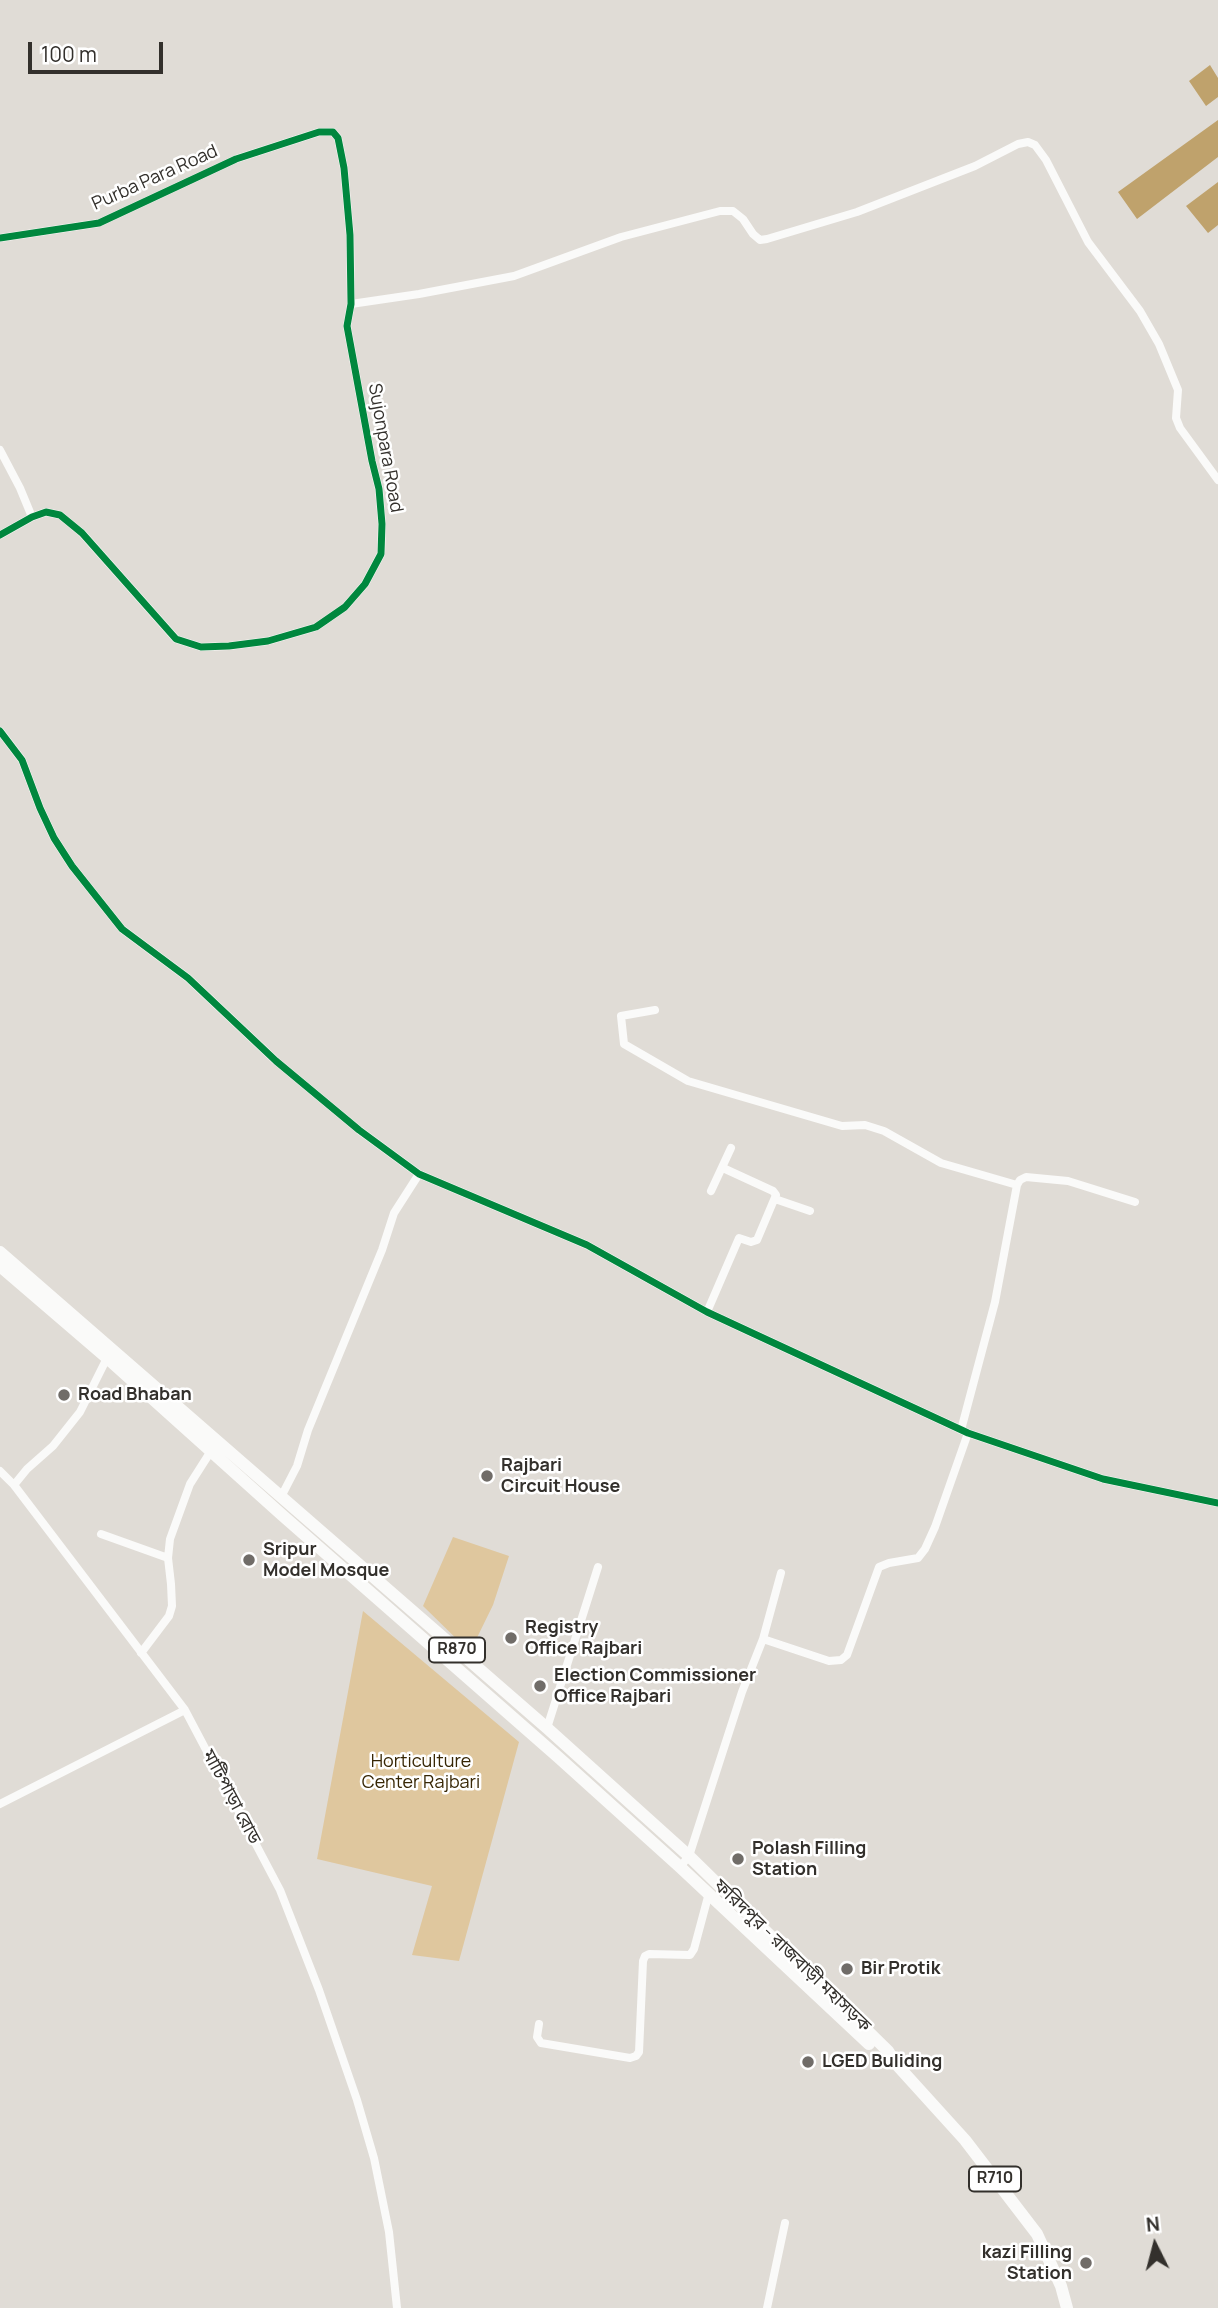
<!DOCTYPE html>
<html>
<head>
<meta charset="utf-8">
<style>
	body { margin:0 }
	#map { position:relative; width:1218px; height:2308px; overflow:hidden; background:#e0dcd6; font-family:Manrope,sans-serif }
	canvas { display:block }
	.north { position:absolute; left:1120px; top:2210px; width:70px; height:70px; -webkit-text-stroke:5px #fff; paint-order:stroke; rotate:354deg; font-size:19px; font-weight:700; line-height:28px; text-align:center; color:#33302c }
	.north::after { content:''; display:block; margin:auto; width:24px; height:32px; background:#33302c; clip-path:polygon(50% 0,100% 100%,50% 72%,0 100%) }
	.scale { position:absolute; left:28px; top:42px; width:135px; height:32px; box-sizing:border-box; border:4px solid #33302c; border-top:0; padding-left:9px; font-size:21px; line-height:24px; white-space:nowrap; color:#33302c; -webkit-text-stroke:5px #fff; paint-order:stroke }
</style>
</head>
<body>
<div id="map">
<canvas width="1218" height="2308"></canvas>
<div class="north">N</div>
<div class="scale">100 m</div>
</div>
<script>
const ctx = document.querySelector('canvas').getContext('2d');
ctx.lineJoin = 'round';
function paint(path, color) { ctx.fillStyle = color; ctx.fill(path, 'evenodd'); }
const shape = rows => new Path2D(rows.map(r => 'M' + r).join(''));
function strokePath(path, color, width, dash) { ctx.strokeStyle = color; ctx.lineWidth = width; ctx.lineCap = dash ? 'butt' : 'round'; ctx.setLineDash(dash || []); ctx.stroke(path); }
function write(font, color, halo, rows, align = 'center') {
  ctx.font = font + ' Manrope,"Noto Sans Bengali",sans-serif'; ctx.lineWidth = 5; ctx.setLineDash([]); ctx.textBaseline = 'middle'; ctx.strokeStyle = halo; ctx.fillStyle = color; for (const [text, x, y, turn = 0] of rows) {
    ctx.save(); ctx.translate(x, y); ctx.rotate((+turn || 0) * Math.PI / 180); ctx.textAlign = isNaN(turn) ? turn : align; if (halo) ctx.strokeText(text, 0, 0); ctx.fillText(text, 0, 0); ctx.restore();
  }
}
const green = shape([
	[453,1537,509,1556,493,1605,470,1652,423,1606],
	[363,1611,519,1742,459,1961,412,1955,432,1886,317,1859]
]);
const water = shape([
	[1210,65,1218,78,1218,97,1206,106,1189,81],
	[1218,120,1218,157,1137,219,1118,192],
	[1218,182,1218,225,1208,233,1186,206]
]);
const minor = shape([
	[0,238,99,223,236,159,319,132,333,132,338,138,344,168,350,235,351,304,347,326,372,461,379,489,382,524,381,554,365,584,345,607,316,627,268,641,229,646,201,647,176,639,82,533,60,515,46,512,32,517,0,535],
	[351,304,419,294,514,276,621,237,720,211,733,211,743,219,753,234,760,240,767,239,857,212,975,166,1018,144,1028,142,1035,145,1046,160,1088,242,1140,311,1159,344,1178,390,1176,418,1180,428,1218,480],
	[0,450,20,488,32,517],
	[0,731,22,760,40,808,54,838,72,866,122,929,188,978,276,1061,359,1130,419,1174,587,1245,707,1312,968,1433,1103,1479,1218,1503],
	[655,1010,621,1016,624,1044,688,1081,842,1126,865,1125,884,1131,941,1163,1017,1185],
	[711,1191,731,1148],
	[775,1199,810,1211],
	[707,1312,739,1238,751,1242,757,1240,776,1195,773,1191,723,1168],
	[107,1358,80,1412,53,1446,27,1469,14,1485,185,1710,280,1890,319,1990,357,2100,374,2158,389,2232,397,2308],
	[961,1430,995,1302,1017,1185,1020,1180,1026,1177,1068,1181,1135,1202],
	[0,1471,14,1485],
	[281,1497,297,1466,308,1430,382,1250,394,1213,419,1174],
	[101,1534,168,1558],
	[763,1639,781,1573],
	[141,1653,169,1616,172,1606,171,1584,168,1558,170,1539,190,1484,211,1451],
	[547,1728,598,1567],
	[0,1804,185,1710],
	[680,1867,689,1856,742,1692,763,1639,829,1661,841,1660,847,1655,879,1567,889,1563,918,1558,925,1549,935,1527,968,1433],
	[539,2024,537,2037,541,2043,630,2058,636,2056,639,2052,643,1961,645,1956,649,1954,690,1955,694,1949,709,1893],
	[767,2308,785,2223]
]);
const primary = shape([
	[0,1252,547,1728,689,1856,888,2051,897,2065,965,2140,1037,2234,1061,2286,1067,2308],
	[0,1266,107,1358,282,1515,558,1757,680,1867,869,2044]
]);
const cycleway = shape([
	[0,238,99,223,236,159,319,132,333,132,338,138,344,168,350,235,351,304,347,326,372,461,379,489,382,524,381,554,365,584,345,607,316,627,268,641,229,646,201,647,176,639,82,533,60,515,46,512,32,517,0,535],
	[0,731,22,760,40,808,54,838,72,866,122,929,188,978,276,1061,359,1130,419,1174,587,1245,707,1312,968,1433,1103,1479,1218,1503]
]);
const markers = [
	[64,1395,7,"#706c68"],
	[487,1476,7,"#706c68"],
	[249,1560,7,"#706c68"],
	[511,1638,7,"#706c68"],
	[540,1686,7,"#706c68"],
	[738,1859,7,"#706c68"],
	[847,1969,7,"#706c68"],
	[808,2062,7,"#706c68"],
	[1086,2263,7,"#706c68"]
];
const shields = [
	[457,1650,56],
	[995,2179,52]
];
const shieldNames = [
	["R870",457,1650],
	["R710",995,2179]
];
const streetNames = [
	["Purba Para Road",155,178,-24],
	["Sujonpara Road",385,448,80],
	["মাটিপাড়া রোড",231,1797,62],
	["ফরিদপুর - রাজবাড়ী মহাসড়ক",792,1956,44]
];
const poiNames = [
	["Road Bhaban",78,1395],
	["Rajbari",501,1466],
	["Circuit House",501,1487],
	["Sripur",263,1550],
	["Model Mosque",263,1571],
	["Registry",525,1628],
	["Office Rajbari",525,1649],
	["Election Commissioner",554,1676],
	["Office Rajbari",554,1697],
	["Polash Filling",752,1849],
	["Station",752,1870],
	["Bir Protik",861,1969],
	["LGED Buliding",822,2062],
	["kazi Filling",1072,2253,"right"],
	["Station",1072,2274,"right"]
];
const parkNames = [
	["Horticulture",421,1762],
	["Center Rajbari",421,1783]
];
paint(green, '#dfc79e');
paint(water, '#bfa26c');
strokePath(minor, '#fafaf9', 8);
strokePath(primary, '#fafaf9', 12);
strokePath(cycleway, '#00873e', 7);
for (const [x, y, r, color] of markers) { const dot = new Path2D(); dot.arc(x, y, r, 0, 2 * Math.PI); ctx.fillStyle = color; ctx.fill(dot); strokePath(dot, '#fff', 2.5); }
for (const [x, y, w] of shields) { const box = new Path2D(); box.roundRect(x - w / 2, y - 12.5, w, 25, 5); ctx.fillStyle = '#fff'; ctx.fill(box); strokePath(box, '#33302c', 2); }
write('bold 16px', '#33302c', null, shieldNames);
write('18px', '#33302c', '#fff', streetNames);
write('bold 18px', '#33302c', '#fff', poiNames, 'left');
write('18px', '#372604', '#fff', parkNames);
</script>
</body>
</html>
